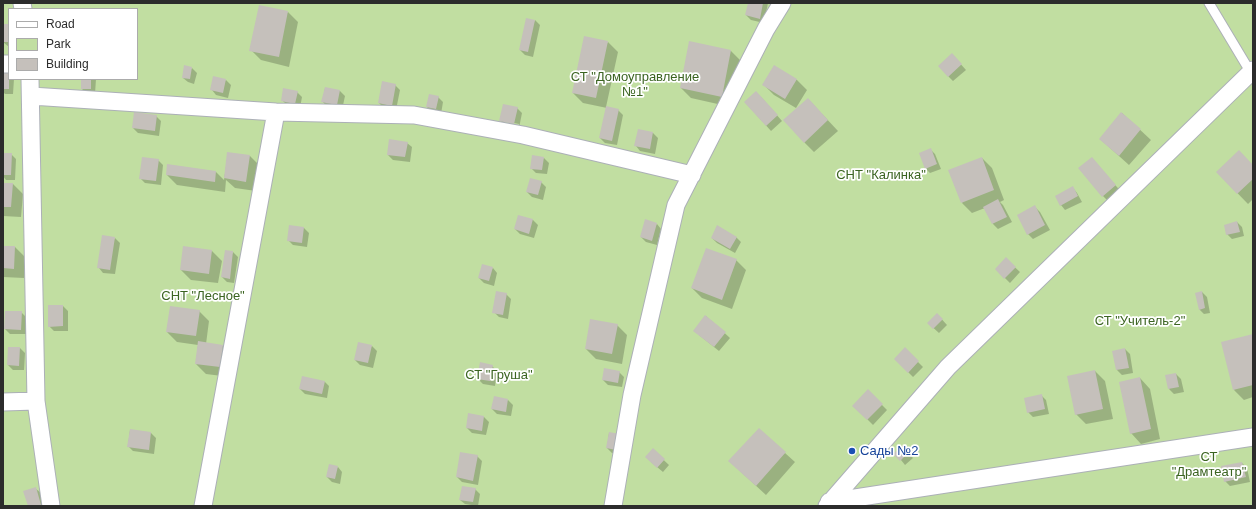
<!DOCTYPE html>
<html>
<head>
<meta charset="utf-8">
<style>
	body { margin:0 }
	#map { position:relative; width:1256px; height:509px; overflow:hidden; background:#ece5e0; font-family:Helvetica,sans-serif }
	canvas { display:block }
	.frame { position:absolute; inset:0; border:4px solid #2c2c2c; pointer-events:none }
	.legend { position:absolute; left:8px; top:8px; width:130px; height:72px; box-sizing:border-box; background:#fff; border:1px solid #ababab; margin:0; padding:5px 7px; list-style:none; font-size:12px; color:#2c2c2c }
	.legend li { display:flex; align-items:center; gap:8px; height:20px }
	.legend b { width:20px; border:1px solid #ababab }
</style>
</head>
<body>
<div id="map">
<canvas width="1256" height="509"></canvas>
<div class="frame"></div>
<ul class="legend">
<li><b style="height:5px;background:#fff"></b>Road</li>
<li><b style="height:11px;background:#c1dea1"></b>Park</li>
<li><b style="height:11px;background:#c5c0bb"></b>Building</li>
</ul>
</div>
<script>
const ctx = document.querySelector('canvas').getContext('2d');
ctx.lineJoin = 'round';
function paint(path, color) { ctx.fillStyle = color; ctx.fill(path, 'evenodd'); }
const shape = rows => new Path2D(rows.map(r => 'M' + r).join(''));
function strokePath(path, color, width, dash) { ctx.strokeStyle = color; ctx.lineWidth = width; ctx.lineCap = dash ? 'butt' : 'round'; ctx.setLineDash(dash || []); ctx.stroke(path); }
function write(font, color, halo, rows, align = 'center') {
  ctx.font = font + ' Helvetica,sans-serif'; ctx.lineWidth = 3.5; ctx.setLineDash([]); ctx.textBaseline = 'middle'; ctx.strokeStyle = halo; ctx.fillStyle = color; for (const [text, x, y, turn = 0] of rows) {
    ctx.save(); ctx.translate(x, y); ctx.rotate((+turn || 0) * Math.PI / 180); ctx.textAlign = isNaN(turn) ? turn : align; if (halo) ctx.strokeText(text, 0, 0); ctx.fillText(text, 0, 0); ctx.restore();
  }
}
const green = shape([
	[3,3,1253,3,1253,506,3,506],
	[9,9,137,9,137,79,9,79]
]);
const shadow = shape([
	[749,3,768,3,764,23,751,20,746,15],
	[288,12,298,22,289,67,261,60,251,50],
	[535,20,540,25,533,57,525,55,520,50],
	[9,25,9,47,3,42],
	[608,42,618,52,606,107,618,110,623,115,617,145,605,143,600,138,607,108,583,103,573,93],
	[690,42,731,51,741,61,731,107,691,98,681,88],
	[957,60,966,70,953,81,948,76],
	[775,67,797,80,807,90,796,108,774,95,764,85],
	[192,68,197,73,194,84,188,82,183,78],
	[3,70,9,79,14,79,13,94,5,94,3,92],
	[82,79,96,79,95,94,87,94,82,89],
	[226,80,231,85,228,98,216,95,212,90],
	[395,85,400,90,396,110,384,108,379,103],
	[325,88,340,91,345,96,342,110,327,107,323,102],
	[297,92,302,97,300,108,287,105,282,100],
	[438,97,443,102,441,114,432,112,427,107],
	[761,97,782,121,771,131,745,102],
	[808,99,838,131,814,152,804,142],
	[517,108,522,113,519,128,505,125,500,120],
	[505,121,519,124,519,126,505,123],
	[1122,113,1151,140,1129,165,1100,139],
	[156,116,161,121,159,136,138,133,133,128],
	[639,130,653,133,658,138,655,154,640,151,636,146],
	[407,143,412,147,410,162,393,160,388,155],
	[930,149,935,154,941,169,930,173,925,168],
	[228,153,250,156,260,166,256,191,235,188,226,180,225,192,177,185,167,175,168,165,216,172,224,180],
	[3,154,11,154,16,159,15,180,6,180,3,176],
	[544,158,549,163,547,174,536,173,531,168],
	[982,158,992,168,1004,200,1000,202,1003,205,1012,222,998,229,993,224,985,208,972,213,962,203],
	[1091,158,1125,196,1113,206,1103,196],
	[158,160,163,165,161,185,145,183,140,178],
	[1253,166,1253,199,1248,204,1217,172],
	[541,182,546,187,543,200,532,197,527,192],
	[3,184,13,184,23,194,21,217,3,216],
	[1073,188,1077,193,1082,202,1065,210,1061,205],
	[1035,207,1040,212,1050,230,1033,239,1028,234],
	[519,216,533,220,538,225,534,238,520,234,515,229],
	[1237,222,1242,227,1244,236,1232,239,1227,234],
	[657,224,661,229,657,245,646,242,641,237],
	[290,226,304,228,309,233,307,247,293,245,288,240],
	[736,237,741,242,735,253,717,243,712,238],
	[115,238,120,243,115,274,103,273,99,268],
	[3,247,15,247,25,257,24,278,3,277],
	[212,251,222,261,218,283,191,280,181,270],
	[233,252,238,257,234,283,227,282,222,277],
	[1006,259,1020,272,1010,283,996,269],
	[736,260,746,270,732,309,702,298,692,288],
	[493,268,497,273,494,286,484,283,479,278],
	[1202,292,1207,297,1210,313,1204,314,1199,309],
	[506,294,511,299,508,319,499,317,494,312],
	[63,306,68,311,68,331,54,331,49,326],
	[199,311,209,321,206,344,223,346,233,356,230,377,206,374,196,364,198,345,177,342,167,332],
	[21,312,26,317,26,334,10,334,5,329],
	[937,314,947,325,939,333,928,323],
	[706,316,730,338,719,351,699,335],
	[617,325,627,335,622,364,596,359,586,349],
	[1253,335,1253,397,1244,400,1234,390],
	[372,346,377,351,373,368,360,365,355,360],
	[9,348,20,348,25,353,24,370,13,370,8,365],
	[905,349,923,367,913,377,895,359],
	[1125,349,1130,354,1133,373,1122,375,1117,370,1113,352],
	[492,366,497,371,495,386,483,384,478,379],
	[1095,371,1105,381,1113,419,1086,424,1076,414],
	[619,372,624,377,622,387,608,385,603,380],
	[1176,374,1181,379,1184,392,1174,394,1169,389],
	[1140,378,1150,389,1160,439,1141,444,1131,433],
	[324,381,329,386,327,398,305,394,300,389],
	[868,391,887,410,873,425,854,406],
	[1041,395,1046,400,1049,414,1033,417,1028,412],
	[508,400,513,405,511,416,497,414,492,409],
	[469,414,484,417,489,422,486,435,472,433,467,428],
	[130,430,151,433,156,438,154,454,133,451,128,446],
	[609,433,621,455,612,453,607,448],
	[903,447,913,458,905,465,901,460],
	[653,450,669,465,663,472,651,462],
	[785,453,795,462,766,495,740,471],
	[477,456,482,461,478,485,462,482,457,477],
	[1242,463,1247,468,1250,482,1230,486,1225,481],
	[338,467,342,472,340,484,332,482,327,477],
	[36,489,41,493,44,506,29,506,25,492],
	[475,489,480,494,478,506,465,504,460,500]
]);
const building = shape([
	[748,3,763,3,760,19,745,15],
	[259,5,288,11,279,57,249,51],
	[526,18,535,20,528,52,519,50],
	[3,24,9,24,9,42,3,42],
	[584,36,608,41,596,98,572,93],
	[689,41,731,50,722,97,680,88],
	[952,53,962,64,948,77,938,66],
	[184,65,192,67,190,79,182,78],
	[774,65,797,79,785,99,762,85],
	[3,69,9,70,9,89,3,89],
	[213,76,226,79,223,93,210,90],
	[81,79,91,79,91,89,81,89],
	[382,81,396,84,392,106,378,103],
	[325,87,340,90,337,105,321,102],
	[283,88,298,91,295,104,281,101],
	[756,91,778,115,766,126,744,102],
	[429,94,439,96,436,109,426,107],
	[808,98,828,120,804,143,783,120],
	[503,104,518,107,514,124,499,121],
	[606,106,619,109,612,141,599,138],
	[134,112,157,115,155,131,132,128],
	[1121,112,1141,129,1119,156,1099,139],
	[638,129,653,132,650,149,634,146],
	[389,139,408,142,405,157,387,155],
	[931,148,937,164,925,169,919,153],
	[1239,150,1253,165,1253,179,1237,194,1216,172],
	[227,152,250,155,246,182,224,178],
	[3,153,12,153,11,175,3,175],
	[532,155,544,157,542,170,530,169],
	[142,157,159,159,156,181,139,179],
	[982,157,994,190,961,203,948,170],
	[1092,157,1116,185,1102,197,1078,168],
	[167,164,216,171,215,182,166,175],
	[530,178,542,181,538,195,526,192],
	[3,183,13,183,11,207,3,207],
	[1073,186,1078,196,1060,206,1055,196],
	[998,199,1007,217,992,224,983,207],
	[1035,205,1045,225,1027,235,1017,215],
	[518,215,533,219,529,234,514,229],
	[645,219,657,223,652,241,640,237],
	[1237,221,1240,232,1226,235,1224,225],
	[289,225,304,227,302,243,287,241],
	[717,225,737,237,730,249,711,238],
	[102,235,115,237,110,270,97,268],
	[3,246,15,246,14,269,3,268],
	[183,246,212,250,209,274,180,270],
	[706,248,737,259,722,300,691,288],
	[225,250,233,251,230,279,221,277],
	[1006,257,1016,267,1004,279,995,269],
	[482,264,493,267,489,281,478,278],
	[496,291,507,293,503,315,492,313],
	[1202,291,1205,308,1199,310,1195,293],
	[48,305,63,305,63,326,48,327],
	[170,306,200,310,196,336,166,332],
	[5,311,22,311,21,330,4,329],
	[937,313,943,319,933,329,927,323],
	[705,315,726,332,714,347,693,331],
	[590,319,618,324,612,354,585,349],
	[1253,334,1253,385,1233,390,1221,342],
	[198,341,223,345,220,367,195,364],
	[358,342,372,345,368,363,354,360],
	[8,347,20,347,19,366,7,365],
	[905,347,919,361,908,373,894,359],
	[1125,348,1129,368,1116,370,1112,351],
	[480,362,493,365,490,381,477,379],
	[604,368,620,371,618,383,602,380],
	[1095,370,1103,409,1075,415,1067,376],
	[1176,373,1179,387,1168,389,1165,375],
	[302,376,325,381,322,394,299,389],
	[1140,377,1151,429,1130,434,1119,382],
	[868,389,883,404,867,420,852,406],
	[1042,394,1045,409,1027,413,1024,398],
	[494,396,508,399,506,412,491,409],
	[468,413,484,416,482,431,466,428],
	[759,428,786,452,756,486,728,461],
	[130,429,151,432,149,450,127,447],
	[609,432,620,434,616,450,606,448],
	[903,445,909,452,900,461,893,454],
	[653,448,665,459,657,468,645,457],
	[460,452,478,455,473,481,456,477],
	[1242,462,1246,477,1224,482,1221,466],
	[329,464,338,466,335,479,326,477],
	[462,486,476,488,473,502,459,500],
	[36,487,41,505,28,506,23,491]
]);
const lane = shape([
	[1209,3,1251,73]
]);
const street = shape([
	[22,3,23,9],
	[3,64,9,64],
	[30,79,36,401,51,506],
	[31,96,276,112,414,115,523,135,692,175],
	[3,402,36,401],
	[829,502,1253,437],
	[203,506,276,112],
	[613,506,632,395,676,205,766,29,782,3],
	[827,506,948,367,1253,70]
]);
const markers = [
	[852,451,4,"#1a4fb4"]
];
const parkNames = [
	["СТ \"Домоуправление",635,77],
	["№1\"",635,92],
	["СНТ \"Калинка\"",881,175],
	["СНТ \"Лесное\"",203,296],
	["СТ \"Учитель-2\"",1140,321],
	["СТ \"Груша\"",499,375],
	["СТ",1209,457],
	["\"Драмтеатр\"",1209,472]
];
const transitNames = [
	["Сады №2",860,451]
];
paint(green, '#c1dea1');
paint(shadow, '#0003');
paint(building, '#c5c0bb');
strokePath(lane, '#acb0b7', 11);
strokePath(street, '#acb0b7', 19);
strokePath(lane, '#fff', 9);
strokePath(street, '#fff', 17);
for (const [x, y, r, color] of markers) { const dot = new Path2D(); dot.arc(x, y, r, 0, 2 * Math.PI); ctx.fillStyle = color; ctx.fill(dot); strokePath(dot, '#fff', 1.5); }
write('13px', '#3b6421', '#fff', parkNames);
write('13px', '#164399', '#fff', transitNames, 'left');
</script>
</body>
</html>
